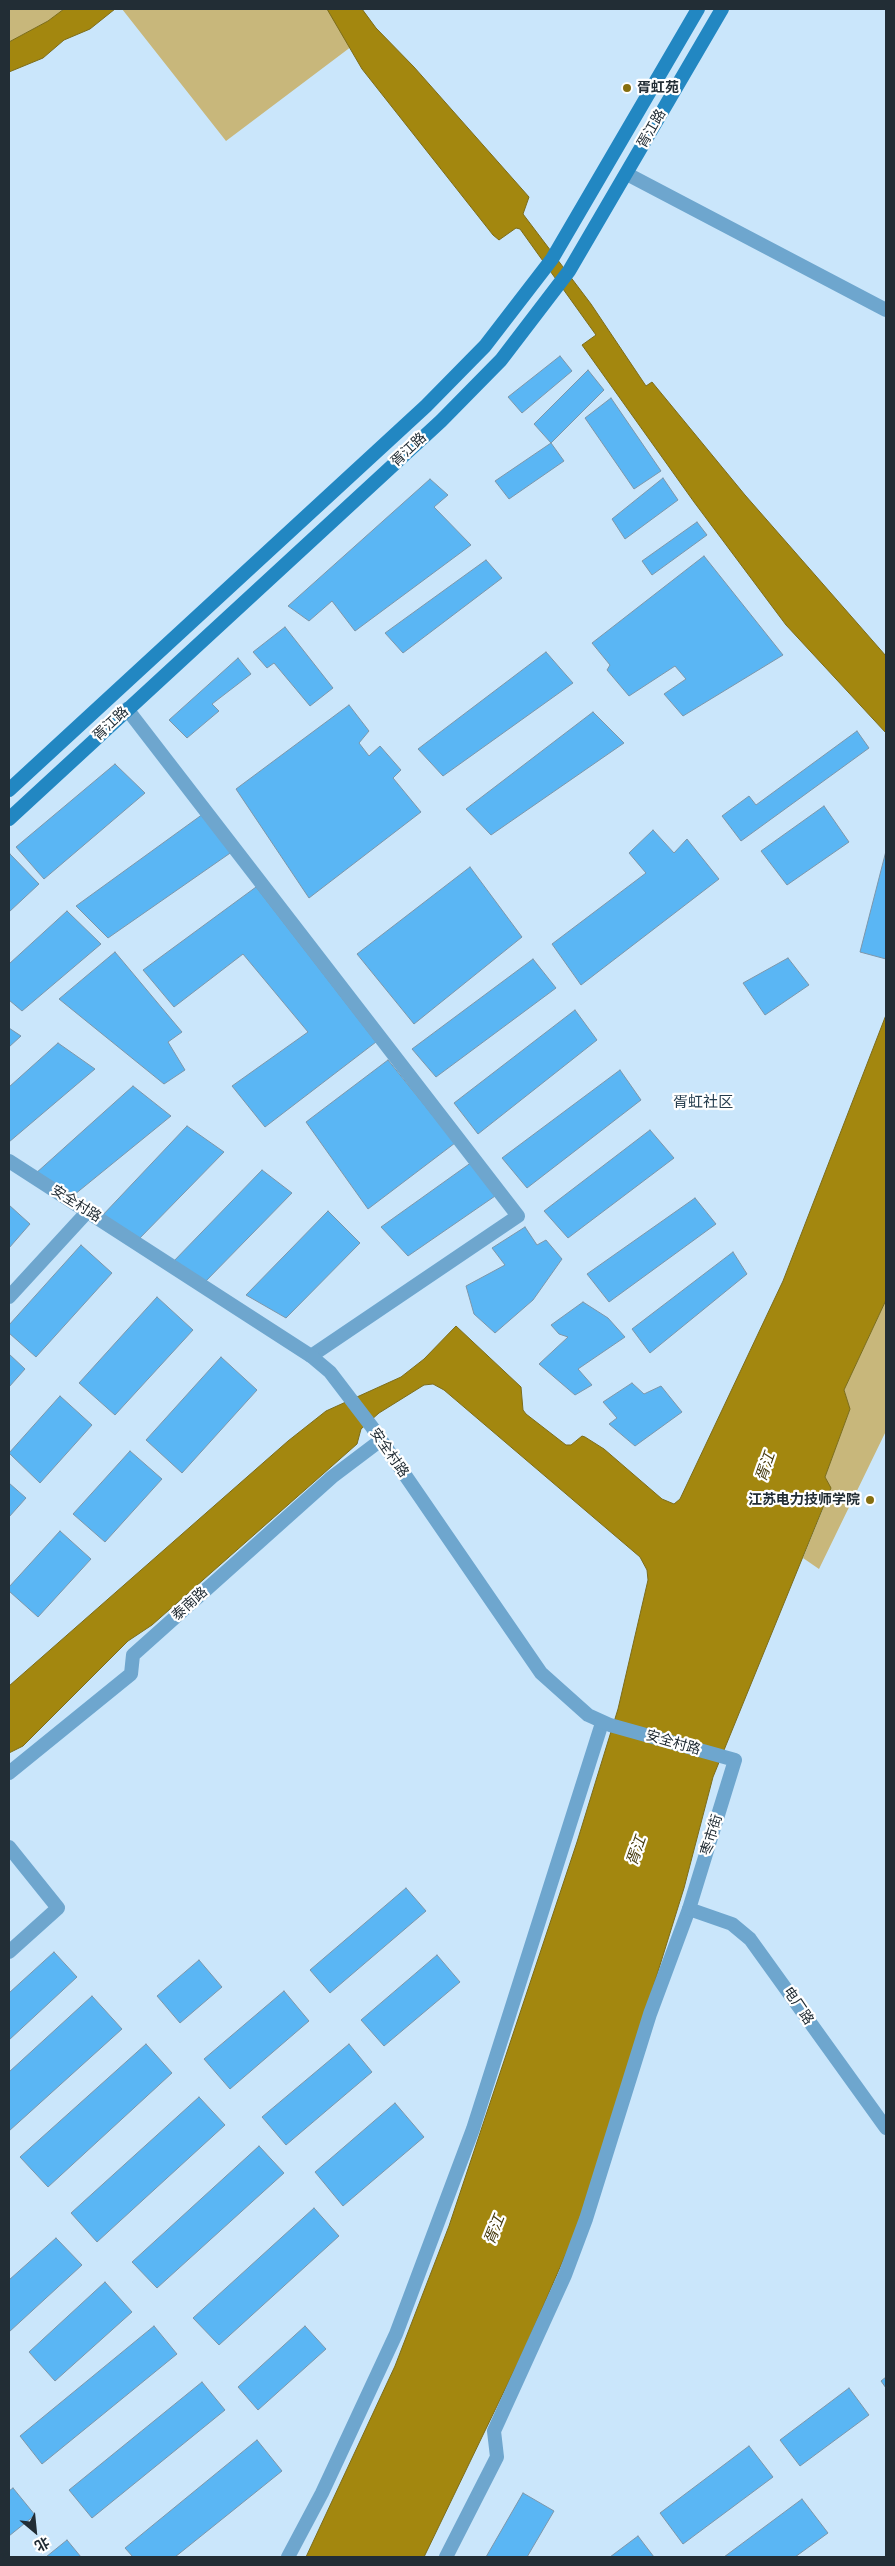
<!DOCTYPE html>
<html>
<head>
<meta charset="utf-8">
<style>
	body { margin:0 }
	#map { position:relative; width:895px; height:2566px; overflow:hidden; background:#cae6fb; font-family:Helvetica,"Noto Sans SC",sans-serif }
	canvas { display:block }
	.frame { position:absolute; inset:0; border:10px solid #222d35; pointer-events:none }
	.north { position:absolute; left:10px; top:2506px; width:50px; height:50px; -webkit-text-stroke:4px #fff; paint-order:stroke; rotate:152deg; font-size:14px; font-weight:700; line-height:20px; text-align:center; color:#222d35 }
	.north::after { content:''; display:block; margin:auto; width:18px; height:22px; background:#222d35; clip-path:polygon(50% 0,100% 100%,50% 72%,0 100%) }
</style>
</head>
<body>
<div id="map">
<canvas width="895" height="2566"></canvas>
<div class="frame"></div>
<div class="north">北</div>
</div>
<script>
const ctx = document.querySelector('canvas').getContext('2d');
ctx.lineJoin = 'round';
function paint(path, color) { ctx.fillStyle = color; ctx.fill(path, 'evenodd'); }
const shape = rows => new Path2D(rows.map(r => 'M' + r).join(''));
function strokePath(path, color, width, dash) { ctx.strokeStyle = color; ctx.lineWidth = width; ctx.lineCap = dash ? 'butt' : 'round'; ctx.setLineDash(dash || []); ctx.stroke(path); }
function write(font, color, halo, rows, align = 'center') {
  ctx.font = font + ' Helvetica,"Noto Sans SC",sans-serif'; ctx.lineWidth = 4.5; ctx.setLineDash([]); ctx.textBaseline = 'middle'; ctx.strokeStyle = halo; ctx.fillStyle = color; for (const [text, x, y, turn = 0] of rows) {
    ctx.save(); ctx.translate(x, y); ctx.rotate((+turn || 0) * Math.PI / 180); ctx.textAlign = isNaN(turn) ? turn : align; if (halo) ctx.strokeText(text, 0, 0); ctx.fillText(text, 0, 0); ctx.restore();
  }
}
const green = shape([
	[9,9,64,9,48,21,9,42],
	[122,9,362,9,376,28,226,141],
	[886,1300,886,1431,819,1569,803,1558,831,1489,825,1477,850,1409,844,1390]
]);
const water = shape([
	[64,9,115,9,90,29,64,40,43,58,9,72,9,42,48,21,64,9],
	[327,9,362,9,376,28,414,67,529,197,523,214,591,304,646,386,652,382,745,495,886,656,886,733,786,625,694,502,582,345,596,335,520,229,516,228,499,240,493,235,362,69,327,9],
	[886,1015,886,1300,844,1390,850,1409,825,1477,831,1488,713,1777,684,1888,581,2219,525,2348,424,2557,306,2557,395,2366,449,2226,577,1842,618,1709,648,1580,647,1570,640,1557,444,1390,433,1384,424,1385,379,1413,361,1429,357,1444,152,1625,128,1641,23,1746,9,1753,9,1686,288,1441,326,1411,401,1377,424,1359,456,1326,521,1387,523,1410,526,1414,566,1445,571,1445,582,1436,585,1437,604,1449,662,1499,674,1504,680,1499,783,1281,886,1015]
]);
const building = shape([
	[560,356,572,371,522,413,508,397,560,356],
	[588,370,604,390,551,443,534,424,588,370],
	[611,398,661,471,634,489,585,418,611,398],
	[551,443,564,461,509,499,495,481,551,443],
	[663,478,678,500,625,539,612,519,663,478],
	[430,479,448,495,434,507,471,545,355,631,332,601,309,621,288,606,430,479],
	[697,522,707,535,652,575,642,561,697,522],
	[704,556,783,655,683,716,664,694,686,679,675,666,629,696,607,670,610,665,592,643,704,556],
	[486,560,502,578,403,653,385,633,486,560],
	[285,627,333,688,310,706,274,663,267,668,253,652,285,627],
	[546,652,573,683,443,776,418,749,546,652],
	[238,658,251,674,212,704,219,711,187,738,169,720,238,658],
	[349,705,369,731,359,743,369,756,380,746,401,770,393,778,421,812,309,898,236,789,349,705],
	[593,712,624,743,491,835,466,809,593,712],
	[857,731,869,748,741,841,722,816,749,796,756,805,857,731],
	[115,764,145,793,44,879,16,847,115,764],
	[824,806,849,842,787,885,761,851,824,806],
	[203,814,236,849,108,938,76,906,203,814],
	[653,830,674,853,687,839,719,879,581,985,552,944,646,873,629,853,653,830],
	[886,851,886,959,860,952,886,851],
	[10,854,39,884,9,912,9,855,10,854],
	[470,867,522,937,414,1024,357,954,470,867],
	[256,887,376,1042,265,1127,232,1086,308,1032,243,954,174,1007,143,970,256,887],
	[67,911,101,944,22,1011,9,1000,9,964,67,911],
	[115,952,182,1032,168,1042,185,1070,164,1084,59,999,115,952],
	[788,958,809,985,765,1015,743,983,788,958],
	[533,959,556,988,436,1077,412,1049,533,959],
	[575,1010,597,1040,478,1134,454,1103,575,1010],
	[9,1028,21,1036,9,1047,9,1028],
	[58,1043,95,1069,9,1142,9,1087,58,1043],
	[388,1060,455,1143,368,1209,306,1122,388,1060],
	[620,1070,641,1100,527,1188,502,1158,620,1070],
	[133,1086,171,1116,69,1199,35,1174,133,1086],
	[187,1126,224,1152,138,1240,101,1217,187,1126],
	[650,1130,674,1158,568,1238,544,1211,650,1130],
	[472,1162,498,1194,408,1256,381,1227,472,1162],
	[262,1170,292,1193,204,1283,172,1263,262,1170],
	[695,1198,716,1224,609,1302,587,1274,695,1198],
	[9,1205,30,1224,9,1248,9,1205],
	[328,1211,360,1243,286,1318,246,1295,328,1211],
	[525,1227,537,1245,546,1240,562,1259,533,1300,495,1333,474,1314,466,1286,505,1265,492,1248,525,1227],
	[81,1245,112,1273,36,1357,9,1333,9,1325,81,1245],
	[733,1252,747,1274,650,1353,632,1329,733,1252],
	[157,1297,193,1330,115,1415,79,1383,157,1297],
	[583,1302,608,1318,625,1337,578,1369,592,1385,575,1395,539,1364,568,1337,559,1334,551,1325,583,1302],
	[9,1354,25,1369,9,1387,9,1354],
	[221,1357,257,1390,182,1473,146,1440,221,1357],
	[632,1383,644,1394,661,1386,682,1412,635,1446,609,1424,617,1418,603,1402,632,1383],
	[60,1396,92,1425,40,1483,9,1453,60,1396],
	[130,1451,162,1479,105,1542,73,1514,130,1451],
	[9,1483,26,1498,9,1517,9,1483],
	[60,1531,91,1559,38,1617,9,1591,9,1587,60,1531],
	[406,1888,426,1911,330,1993,310,1970,406,1888],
	[54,1952,77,1977,9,2040,9,1993,54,1952],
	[437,1955,460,1982,384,2046,361,2020,437,1955],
	[199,1960,222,1987,180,2023,157,1996,199,1960],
	[284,1991,309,2021,230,2089,204,2059,284,1991],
	[92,1996,122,2029,9,2131,9,2072,92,1996],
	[146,2044,172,2073,48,2187,20,2157,146,2044],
	[349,2044,372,2072,286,2145,262,2117,349,2044],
	[199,2097,225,2125,97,2242,71,2213,199,2097],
	[395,2103,424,2137,343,2206,315,2172,395,2103],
	[259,2146,284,2173,157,2288,132,2262,259,2146],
	[314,2208,339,2236,219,2345,193,2318,314,2208],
	[56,2238,82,2265,9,2332,9,2280,56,2238],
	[105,2282,132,2312,55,2381,29,2352,105,2282],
	[154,2326,177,2354,42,2464,20,2436,154,2326],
	[305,2326,326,2349,258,2410,238,2387,305,2326],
	[886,2377,886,2388,881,2381,886,2377],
	[202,2382,225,2410,92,2518,69,2490,202,2382],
	[849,2388,869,2415,800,2466,780,2440,849,2388],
	[257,2440,282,2471,175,2557,133,2557,125,2548,257,2440],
	[749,2446,773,2477,683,2544,660,2513,749,2446],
	[13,2488,35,2515,9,2536,9,2491,13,2488],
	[523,2493,554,2511,527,2557,486,2557,523,2493],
	[802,2499,828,2533,795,2557,724,2557,802,2499],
	[638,2536,654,2557,610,2557,638,2536],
	[67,2540,81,2557,46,2557,67,2540]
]);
const minor = shape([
	[627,174,886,310],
	[127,709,518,1216,311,1356],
	[9,1297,88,1211],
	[9,1773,131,1674,133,1655,332,1477,381,1440],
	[9,1847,58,1908,9,1952],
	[288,2557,322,2493,396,2334,473,2129,602,1723],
	[446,2557,497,2457,494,2431,565,2275,586,2219,650,2014,689,1909]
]);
const tertiary = shape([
	[9,1161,311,1356,330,1372,372,1427,541,1673,588,1715,610,1725,735,1760,689,1909,732,1924,750,1939,886,2128]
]);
const secondary = shape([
	[9,790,426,406,485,346,552,259,698,9],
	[9,819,441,421,501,360,569,271,722,9]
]);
const markers = [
	[627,88,5,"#866f0f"],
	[870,1500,5,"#866f0f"]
];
const poiNames = [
	["胥虹苑",637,88],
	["江苏电力技师学院",860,1500,"right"]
];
const streetNames = [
	["胥江路",652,129,-60],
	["胥江路",409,450,-43],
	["胥江路",111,724,-43],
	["安全村路",76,1204,32],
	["安全村路",389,1453,55],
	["泰南路",190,1604,-42],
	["安全村路",673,1743,16],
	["枣市街",712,1835,-73],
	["电厂路",798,2006,56]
];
const neighbourhoodNames = [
	["胥虹社区",703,1103]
];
const waterNames = [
	["胥江",766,1467,-71],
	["胥江",637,1851,-71],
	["胥江",495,2230,-68]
];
paint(green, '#c8b77b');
paint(water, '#a3870f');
strokePath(water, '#7c6c1a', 1);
paint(building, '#5ab6f4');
strokePath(building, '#7c96aa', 1);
strokePath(minor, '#6ea6ce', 14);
strokePath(tertiary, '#6ea6ce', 14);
strokePath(secondary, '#2287c2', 14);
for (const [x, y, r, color] of markers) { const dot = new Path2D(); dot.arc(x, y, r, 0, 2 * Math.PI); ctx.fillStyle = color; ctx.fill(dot); strokePath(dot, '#fff', 2); }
write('bold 14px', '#222d35', '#fff', poiNames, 'left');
write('14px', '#222d35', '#fff', streetNames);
write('15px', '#253d4e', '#fff', neighbourhoodNames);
write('italic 15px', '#44380c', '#fff', waterNames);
</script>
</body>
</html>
